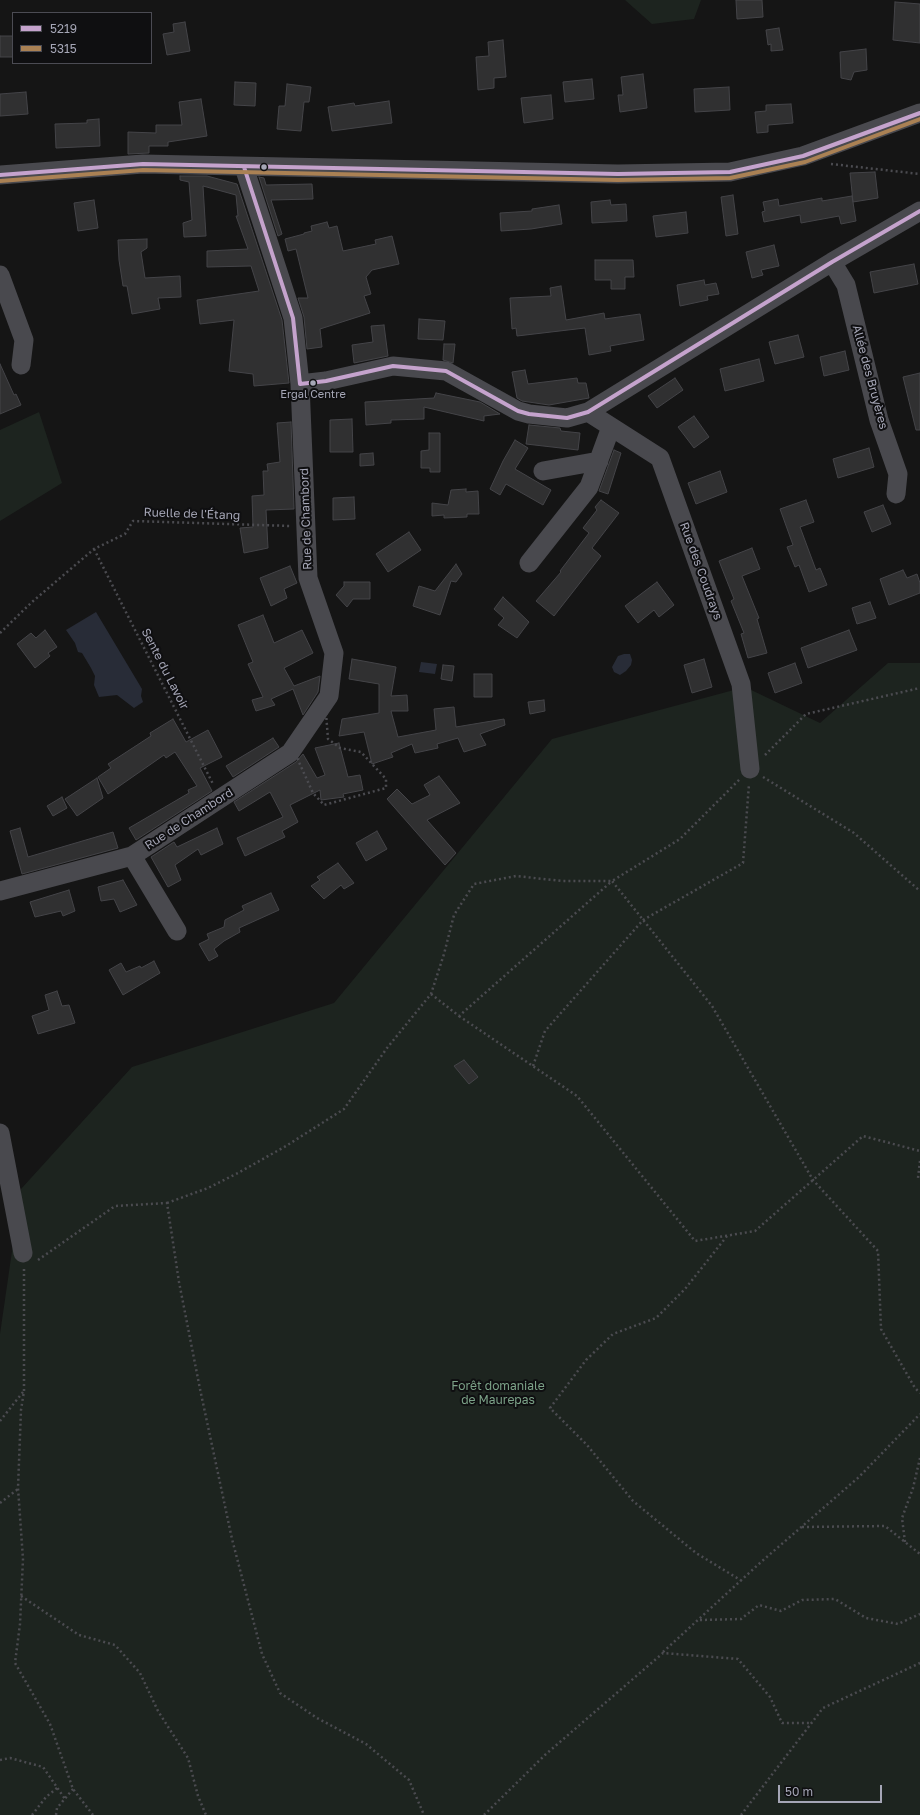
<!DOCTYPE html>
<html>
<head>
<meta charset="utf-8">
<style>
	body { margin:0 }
	#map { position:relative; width:920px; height:1815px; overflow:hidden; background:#151515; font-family:"Golos Text",sans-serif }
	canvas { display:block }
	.legend { position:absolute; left:12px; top:12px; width:140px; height:52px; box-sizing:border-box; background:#0f0f11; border:1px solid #4b4b53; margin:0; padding:5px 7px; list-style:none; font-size:12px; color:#a5a6b6 }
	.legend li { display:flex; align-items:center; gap:8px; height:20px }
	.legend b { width:20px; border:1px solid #4b4b53 }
	.scale { position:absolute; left:778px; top:1785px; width:104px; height:18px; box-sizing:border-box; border:2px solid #a5a6b6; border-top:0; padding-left:5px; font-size:12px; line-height:14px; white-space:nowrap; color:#a5a6b6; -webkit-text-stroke:3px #0f0f11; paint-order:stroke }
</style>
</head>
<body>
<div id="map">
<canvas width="920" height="1815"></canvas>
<ul class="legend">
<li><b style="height:5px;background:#c5a3cd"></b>5219</li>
<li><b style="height:5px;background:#aa8154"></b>5315</li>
</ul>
<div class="scale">50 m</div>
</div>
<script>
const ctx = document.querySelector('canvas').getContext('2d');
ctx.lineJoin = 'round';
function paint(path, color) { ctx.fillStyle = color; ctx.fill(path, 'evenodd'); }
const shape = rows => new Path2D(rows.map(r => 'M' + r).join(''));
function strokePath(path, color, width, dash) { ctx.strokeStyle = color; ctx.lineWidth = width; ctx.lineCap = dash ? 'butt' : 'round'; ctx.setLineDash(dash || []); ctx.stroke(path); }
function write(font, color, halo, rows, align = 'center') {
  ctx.font = font + ' "Golos Text",sans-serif'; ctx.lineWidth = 4; ctx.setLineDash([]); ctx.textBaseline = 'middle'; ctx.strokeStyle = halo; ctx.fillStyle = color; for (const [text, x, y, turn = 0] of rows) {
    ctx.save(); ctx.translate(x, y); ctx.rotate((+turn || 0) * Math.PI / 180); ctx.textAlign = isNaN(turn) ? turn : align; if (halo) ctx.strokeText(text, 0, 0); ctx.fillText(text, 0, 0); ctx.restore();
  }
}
const green = shape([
	[625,0,701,0,694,19,652,24],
	[39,412,62,483,0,521,0,430],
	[888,663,920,663,920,1815,0,1815,0,1334,21,1189,132,1067,334,1003,552,739,745,687,820,723]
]);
const water = shape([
	[96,612,142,689,141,696,143,702,134,708,117,695,99,697,94,685,95,676,91,668,82,653,78,652,75,643,66,630],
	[624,654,630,654,632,660,631,665,626,671,620,675,614,672,612,667,618,656],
	[421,662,437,664,435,674,419,672]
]);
const building = shape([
	[736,0,762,0,763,17,737,19,736,0],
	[895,2,920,4,920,43,893,40,895,2],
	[185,22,190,51,167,55,163,34,174,32,173,24,185,22],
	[779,28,783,50,771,51,771,44,768,45,766,30,779,28],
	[0,36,13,36,13,57,0,57,0,36],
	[503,40,506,77,494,78,494,88,478,90,476,57,489,56,488,42,503,40],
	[866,49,867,70,854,72,851,80,841,78,840,52,866,49],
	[643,74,647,108,620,112,618,95,623,95,621,77,643,74],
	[592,79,594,99,565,102,563,82,592,79],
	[235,82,256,83,255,106,234,105,235,82],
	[287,84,311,87,309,102,304,102,301,131,277,129,279,106,285,106,287,84],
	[729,87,730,110,695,112,694,89,729,87],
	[26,92,28,114,0,116,0,94,26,92],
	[551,95,553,119,524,123,521,98,551,95],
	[201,99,207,136,168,142,168,146,149,146,149,153,128,154,128,132,156,133,156,125,182,125,179,102,201,99],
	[389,101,392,123,332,131,328,107,354,103,355,106,389,101],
	[791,104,793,123,768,125,768,132,757,133,755,112,766,111,766,105,791,104],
	[99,119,100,146,56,148,55,124,87,123,87,120,99,119],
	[875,172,878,198,853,202,850,173,875,172],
	[180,176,207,176,237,184,282,320,289,383,254,386,253,374,229,371,234,320,200,324,197,300,259,291,251,266,207,267,207,251,248,249,236,216,238,216,236,195,203,186,206,236,184,237,183,223,192,220,189,182,180,180,180,176],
	[259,177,264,178,266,185,312,184,313,199,271,200,282,234,278,236,259,177],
	[733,195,738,234,726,236,721,197,733,195],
	[852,196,856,221,841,224,839,216,801,223,800,215,764,222,762,212,765,211,763,202,778,199,779,206,822,198,822,201,852,196],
	[94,200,98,228,78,231,74,203,94,200],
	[610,200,611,205,626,204,627,221,592,223,591,202,610,200],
	[559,205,562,224,531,229,501,231,500,213,532,211,532,209,559,205],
	[686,212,688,233,656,237,653,216,686,212],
	[327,222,329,228,337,226,343,251,376,244,375,240,392,236,399,264,372,270,366,277,371,294,364,296,370,313,320,329,322,347,307,349,304,317,298,298,308,298,296,249,288,251,285,239,304,234,304,233,312,231,311,226,327,222],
	[147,239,147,248,141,252,145,278,180,276,181,297,158,298,160,309,132,314,127,286,123,286,119,260,118,240,147,239],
	[774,245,779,266,761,270,763,275,752,278,746,252,774,245],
	[595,260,633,260,634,277,625,277,625,289,611,289,611,280,595,280,595,260],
	[914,264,918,284,874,293,870,272,914,264],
	[704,280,705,285,716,283,719,294,707,296,708,300,680,306,677,285,704,280],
	[561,286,566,320,604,313,605,319,640,314,644,340,610,346,611,351,589,355,585,328,517,336,516,328,512,329,510,298,551,296,550,288,561,286],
	[419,319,445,321,443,340,418,339,419,319],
	[384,325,388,356,354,363,352,345,373,342,371,326,384,325],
	[798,335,804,357,775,364,769,342,798,335],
	[444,344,455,344,453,363,443,360,444,344],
	[845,351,849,370,824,376,820,357,845,351],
	[759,359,764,381,725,391,720,369,759,359],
	[0,364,14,395,16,394,21,405,0,414,0,364],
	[525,370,528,384,577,378,578,383,586,383,589,398,549,405,522,401,517,398,512,372,525,370],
	[920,373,920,430,916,430,903,377,920,373],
	[675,378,683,390,657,408,648,396,675,378],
	[436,393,480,402,500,414,484,416,484,421,424,407,424,419,391,420,391,423,366,425,365,402,434,398,436,393],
	[694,416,709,437,694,448,678,427,694,416],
	[352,419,353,452,330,452,330,420,352,419],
	[291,422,294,509,266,510,268,548,244,553,240,528,253,527,252,496,264,495,263,471,268,471,267,464,280,462,277,423,291,422],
	[529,425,560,428,561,431,580,433,578,450,526,444,529,425],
	[429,433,440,433,440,472,430,472,430,468,421,468,421,451,429,450,429,433],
	[515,440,528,448,515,469,551,490,543,505,506,484,500,495,490,489,503,461,515,440],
	[869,448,874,467,838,478,833,459,869,448],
	[614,450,621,453,608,494,599,491,614,450],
	[373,453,374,465,360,466,360,454,373,453],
	[720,471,727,492,696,504,688,483,720,471],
	[466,489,466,492,478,491,479,514,467,514,467,517,444,518,444,515,432,516,432,503,448,505,451,490,466,489],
	[354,497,355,519,333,520,333,498,354,497],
	[601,500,619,513,592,548,601,556,554,616,536,601,561,572,560,571,589,533,583,528,597,510,595,507,601,500],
	[806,500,814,522,800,527,816,570,820,568,827,585,809,592,799,565,795,567,787,547,793,545,780,509,806,500],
	[883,505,891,524,872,532,864,512,883,505],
	[409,532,421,550,388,572,376,554,409,532],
	[752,548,760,569,742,576,759,618,757,619,767,653,748,658,741,634,744,633,731,601,734,599,719,561,752,548],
	[456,564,462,574,456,582,451,581,440,615,413,606,419,586,435,591,456,564],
	[290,566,297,583,284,589,287,598,271,606,260,578,290,566],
	[903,570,907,578,917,574,920,583,920,593,889,605,880,579,903,570],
	[344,582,370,582,370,599,353,599,347,607,336,595,344,586,344,582],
	[657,582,674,605,659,617,654,610,638,623,625,606,657,582],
	[503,597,529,622,517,638,498,625,504,618,494,609,503,597],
	[870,602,876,618,857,624,852,608,870,602],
	[263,615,274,643,302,630,313,653,284,668,294,686,320,676,318,692,303,715,293,689,271,699,275,705,256,711,252,700,263,697,248,664,253,662,238,625,263,615],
	[45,630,57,647,48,653,50,656,35,668,17,644,31,633,36,638,45,630],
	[849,630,857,650,808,668,801,648,849,630],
	[352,659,396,667,391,696,407,695,408,711,391,711,398,737,436,730,434,709,454,707,456,727,504,719,505,725,480,734,486,745,464,752,458,738,437,744,438,748,415,753,412,744,391,753,393,757,372,764,364,732,339,736,342,719,379,713,379,684,349,679,352,659],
	[704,659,712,687,692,693,684,665,704,659],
	[795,663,802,683,775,693,768,673,795,663],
	[443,665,454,666,452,681,441,679,443,665],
	[474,674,492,674,492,697,474,697,474,674],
	[544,700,545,711,530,714,528,702,544,700],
	[173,719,186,742,208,730,222,757,200,768,212,791,136,840,129,828,189,793,188,790,197,786,175,752,166,758,164,755,108,794,98,777,111,768,108,764,151,736,150,733,173,719],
	[273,738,279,747,233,777,226,766,273,738],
	[339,743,348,777,360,775,363,790,343,794,344,797,321,800,320,790,290,805,298,822,282,831,285,837,245,856,237,838,283,817,270,792,239,811,234,802,296,762,303,754,317,778,325,775,315,748,339,743],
	[439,776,460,803,427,820,456,853,445,865,387,799,397,789,412,804,430,795,424,785,439,776],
	[97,778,103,798,77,816,65,799,97,778],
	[62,797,67,808,53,816,47,806,62,797],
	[20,828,28,857,113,832,118,848,22,874,10,831,20,828],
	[217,828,223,844,201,855,198,849,175,865,181,880,168,887,151,857,174,842,177,847,217,828],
	[377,831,387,849,366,861,356,843,377,831],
	[338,863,354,883,344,889,341,885,324,899,311,886,320,880,317,877,338,863],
	[123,880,137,905,120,912,114,899,101,901,98,887,123,880],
	[69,890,75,911,63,916,61,911,35,917,30,902,69,890],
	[271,893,279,910,239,928,240,932,224,941,214,949,218,956,209,961,199,944,209,939,207,934,224,927,225,920,244,910,242,906,271,893],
	[154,961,160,973,123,995,109,970,121,963,126,972,140,966,141,968,154,961],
	[57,991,62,1006,69,1005,75,1023,38,1034,32,1016,49,1010,45,995,57,991],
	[464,1060,478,1077,469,1084,454,1066,464,1060]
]);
const path = shape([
	[831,164,920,174],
	[94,549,213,784],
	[0,633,32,602,94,549,125,534,133,521,291,526],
	[326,713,328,739,340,748,361,752,386,779,386,788,324,805,313,793,298,760,299,749,326,713],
	[765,755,806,714,920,688],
	[763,777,854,833,920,891],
	[431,994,459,1016,612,881,712,1006,813,1180,878,1251,881,1329,915,1388,920,1393],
	[459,1016,577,1096,695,1241,755,1231,863,1136,920,1151],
	[533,1066,545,1031,643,920,743,863,749,784],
	[920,1161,918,1178,920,1180],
	[167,1203,208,1188,238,1173,286,1146,344,1109,387,1048,431,994,444,954,454,915,474,884,516,876,562,881,612,881,680,839,740,779],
	[727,1236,685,1289,656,1318,613,1334,586,1360,550,1408,587,1445,633,1501,696,1553,742,1581],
	[38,1260,115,1206,167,1203,179,1282,200,1389,232,1539,262,1654,280,1693,317,1718,366,1744,409,1780,424,1815],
	[24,1269,24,1391,21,1410,18,1488,23,1559,20,1624,15,1663,50,1724,73,1789,93,1815],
	[0,1421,23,1392],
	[0,1503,18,1489],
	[802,1527,885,1526,920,1554],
	[905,1542,902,1518,913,1488,920,1458],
	[21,1596,79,1635,115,1645,140,1673,158,1711,188,1758,198,1796,206,1815],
	[700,1620,741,1619,759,1605,781,1611,802,1600,835,1599,866,1618,898,1624,920,1614],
	[663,1652,761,1562,859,1477,920,1414],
	[0,1760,10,1758,43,1767,65,1799],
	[32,1815,46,1797,57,1788],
	[56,1815,57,1808,73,1789],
	[484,1815,546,1754,663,1653,738,1659,770,1697,782,1723,812,1723],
	[741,1815,823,1708,920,1663]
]);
const minor = shape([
	[0,175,143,164,618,174,730,172,803,156,920,113],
	[832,262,846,285,879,420,898,474,896,494],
	[0,275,24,340,21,365],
	[300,384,326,381,393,366,446,371,518,411,529,414,567,418,588,412,832,262,920,211],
	[588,412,660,458,741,684,750,769],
	[543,471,599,461],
	[529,563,589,487,611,427],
	[132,856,177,931],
	[0,891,132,856,290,753,329,696,334,653,308,578,300,384,293,318,244,167],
	[0,1133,23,1253]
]);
const bus1 = shape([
	[244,167,293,318,300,384],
	[0,175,143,164,618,174,730,172,803,156,920,113],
	[300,384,326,381,393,366,446,371,518,411,529,414,567,418,588,412,832,262,920,211]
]);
const bus2 = shape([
	[0,181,143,170,618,180,730,178,805,162,920,119]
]);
const markers = [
	[264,167,3.5,"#a5a6b6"],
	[313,383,3.5,"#a5a6b6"]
];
const busNames = [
	["Ergal Centre",313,395]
];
const streetNames = [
	["Allée des Bruyères",870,377,75],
	["Ruelle de l'Étang",192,514,2],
	["Rue de Chambord",306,519,-92],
	["Rue des Coudrays",701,571,70],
	["Sente du Lavoir",165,669,63],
	["Rue de Chambord",189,819,-33]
];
const parkNames = [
	["Forêt domaniale",498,1386],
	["de Maurepas",498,1400]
];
paint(green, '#1d241f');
paint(water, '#282c37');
paint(building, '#303031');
strokePath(building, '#444448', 1);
strokePath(path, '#4b4b50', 2.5, [2, 3]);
strokePath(minor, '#49494e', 19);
strokePath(bus1, '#c5a3cd', 4);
strokePath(bus2, '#aa8154', 4);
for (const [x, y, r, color] of markers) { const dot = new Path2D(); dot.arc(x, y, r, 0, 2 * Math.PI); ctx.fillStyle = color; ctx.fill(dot); strokePath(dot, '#0f0f11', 1.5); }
write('11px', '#a5a6b6', '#0f0f11', busNames);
write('12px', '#a5a6b6', '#0f0f11', streetNames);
write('12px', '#7ca288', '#0f0f11', parkNames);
</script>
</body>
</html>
